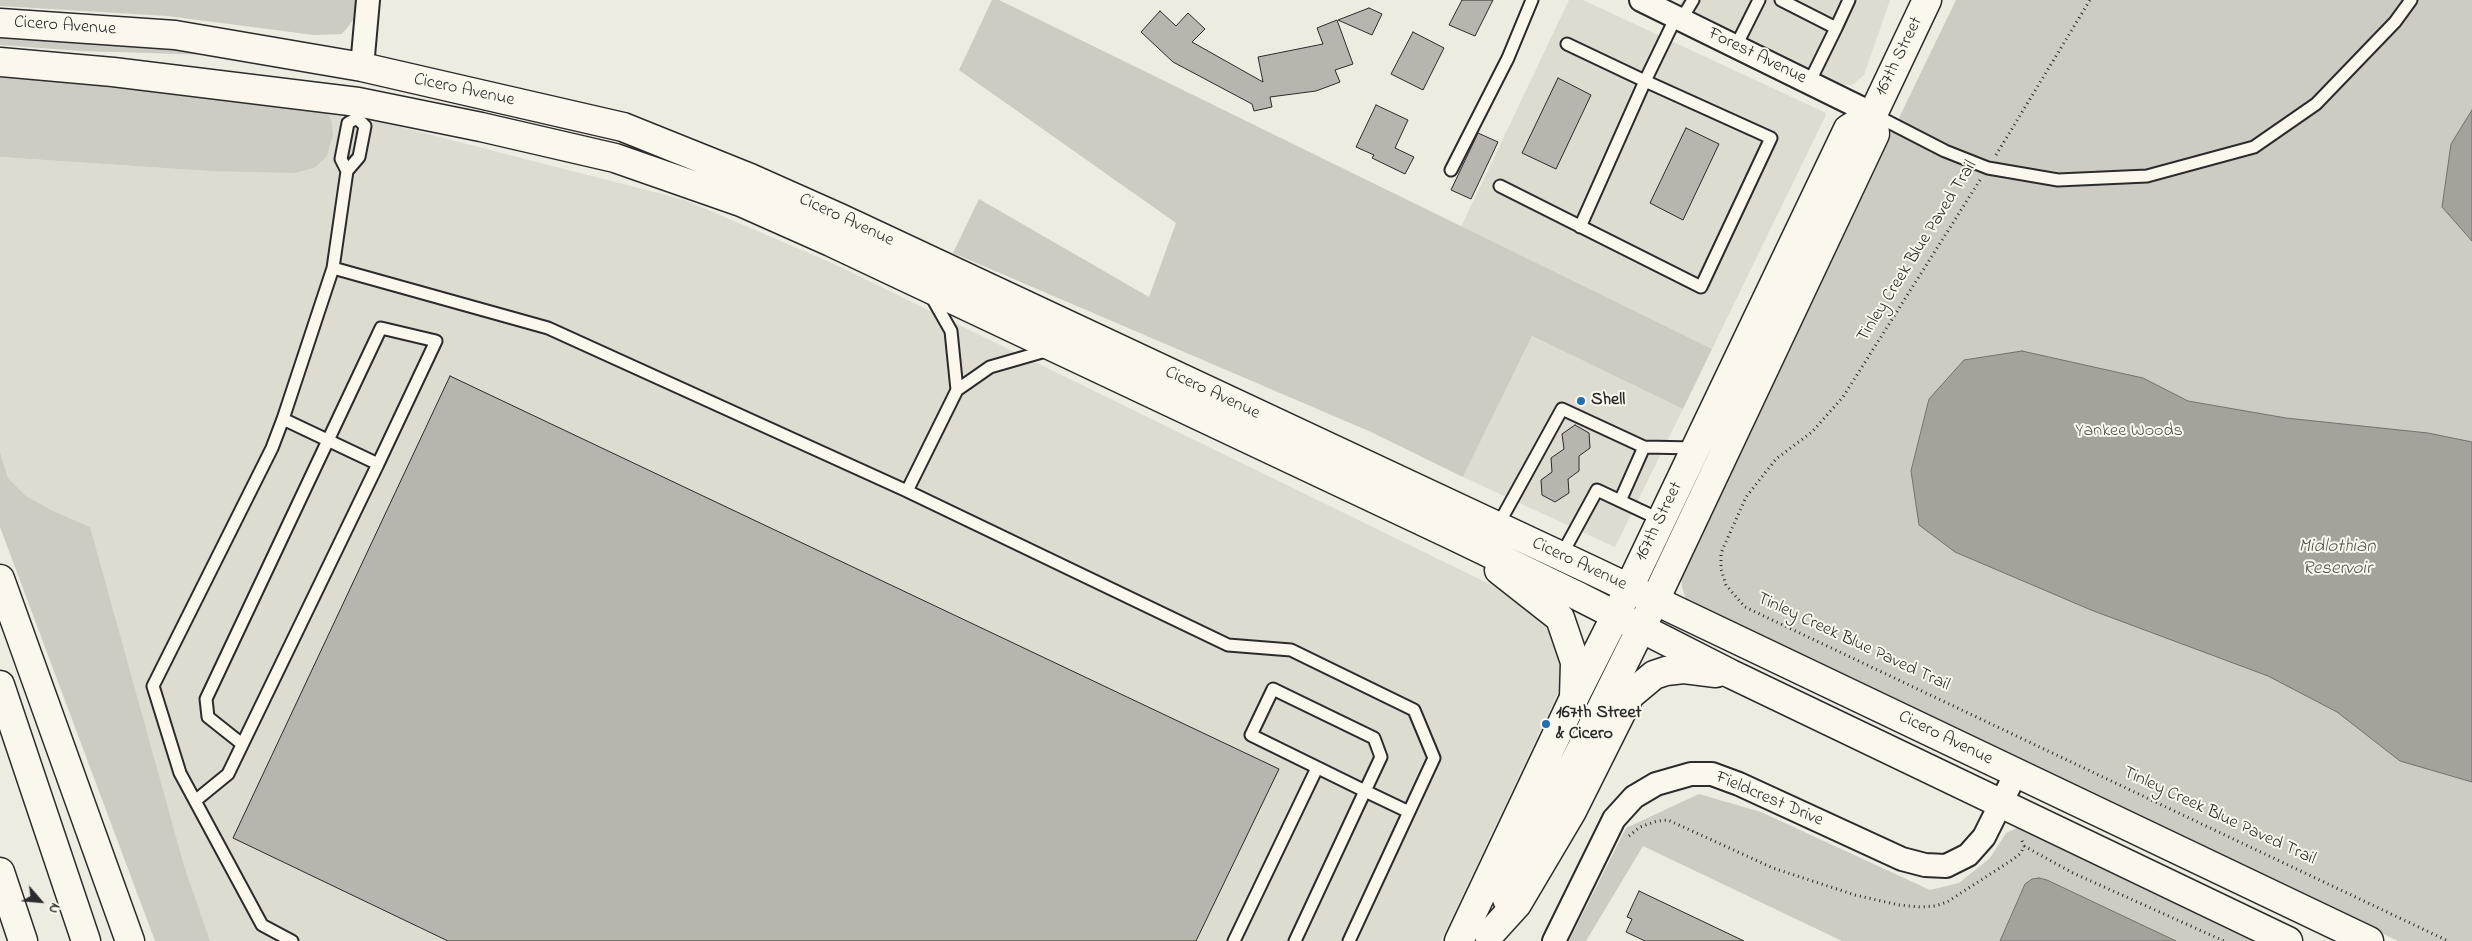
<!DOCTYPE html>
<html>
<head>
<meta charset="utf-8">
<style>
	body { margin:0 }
	#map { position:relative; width:2472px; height:941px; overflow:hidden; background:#eeebe0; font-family:"Indie Flower",sans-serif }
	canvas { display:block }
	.north { position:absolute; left:15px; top:876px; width:50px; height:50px; -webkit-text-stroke:4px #fbf7ec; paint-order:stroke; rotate:117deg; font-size:14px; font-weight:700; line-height:20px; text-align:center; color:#2b2b2b }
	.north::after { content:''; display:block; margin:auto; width:18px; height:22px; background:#2b2b2b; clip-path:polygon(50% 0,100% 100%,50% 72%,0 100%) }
</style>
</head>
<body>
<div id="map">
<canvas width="2472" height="941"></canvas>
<div class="north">N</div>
</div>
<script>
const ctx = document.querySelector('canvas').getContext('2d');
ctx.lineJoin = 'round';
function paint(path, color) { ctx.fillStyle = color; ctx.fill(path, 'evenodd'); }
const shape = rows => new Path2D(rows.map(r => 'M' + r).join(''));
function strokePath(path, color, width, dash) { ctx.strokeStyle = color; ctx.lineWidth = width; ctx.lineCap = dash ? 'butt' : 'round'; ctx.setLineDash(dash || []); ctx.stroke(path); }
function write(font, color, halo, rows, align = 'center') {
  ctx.font = font + ' "Indie Flower",sans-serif'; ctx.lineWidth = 4; ctx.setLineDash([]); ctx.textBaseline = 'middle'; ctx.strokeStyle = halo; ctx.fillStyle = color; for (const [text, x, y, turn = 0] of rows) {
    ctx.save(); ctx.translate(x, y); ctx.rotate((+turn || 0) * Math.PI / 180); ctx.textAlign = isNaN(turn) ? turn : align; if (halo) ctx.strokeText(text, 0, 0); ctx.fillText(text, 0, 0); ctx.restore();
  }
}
const built = shape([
	[1569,0,1583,0,1826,113,1825,117,1712,349,1460,229],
	[1682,0,1890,0,1864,75,1852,85,1839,85,1679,6],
	[323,107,685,200,832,263,1516,597,1551,621,1562,655,1560,689,1441,941,210,941,55,512,26,496,8,478,0,452,0,157,209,171],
	[1532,336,1683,409,1615,547,1463,477]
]);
const green = shape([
	[0,0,357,0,359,13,342,34,314,35,167,16,0,6],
	[992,0,999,0,1712,349,1683,409,1532,336,1463,477,1371,432,953,253,979,199,1149,297,1176,223,959,70],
	[1956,0,2472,0,2472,941,2398,941,2044,772,1698,612,1686,600,1682,587,1681,573,1686,558],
	[0,34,214,50,213,55,81,51,0,45],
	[0,74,323,107,331,119,333,135,327,156,314,168,294,173,209,171,0,157],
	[0,452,8,478,26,496,55,512,90,527,184,866,210,941,155,941,0,527],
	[1699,794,1761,812,1930,890,1959,883,1990,858,2006,833,2019,827,2260,941,1842,941,1643,846,1586,941,1569,941,1626,828]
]);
const water = shape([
	[2472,110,2472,241,2442,207,2451,144,2472,110],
	[2022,351,2143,378,2188,401,2286,418,2428,433,2472,442,2472,782,2400,761,2337,712,2268,676,2091,610,1955,552,1919,525,1911,471,1929,399,1964,360,2022,351],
	[2039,878,2047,880,2176,941,2000,941,2025,884,2032,879,2039,878]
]);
const building = shape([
	[1462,0,1493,0,1475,36,1449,25,1462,0],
	[1369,8,1382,14,1372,35,1338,20,1369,8],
	[1160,11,1176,26,1188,13,1205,29,1192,42,1263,82,1258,57,1323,44,1317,28,1337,20,1353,64,1335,70,1340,82,1316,91,1270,97,1272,107,1254,111,1252,104,1173,62,1141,32,1160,11],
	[1413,32,1444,48,1423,90,1391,74,1413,32],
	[1558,78,1591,95,1556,169,1522,153,1558,78],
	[1376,105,1408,120,1395,148,1414,157,1405,174,1372,158,1374,155,1356,147,1376,105],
	[1686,128,1719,144,1683,220,1650,203,1686,128],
	[1478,133,1498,142,1471,199,1451,190,1478,133],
	[450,376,1279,769,1196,941,448,941,233,838,450,376],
	[1575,425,1589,433,1590,448,1579,456,1579,471,1568,479,1569,493,1555,502,1542,495,1541,480,1552,472,1551,458,1564,449,1562,434,1575,425],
	[1639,891,1744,941,1645,941,1626,932,1632,919,1627,917,1639,891]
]);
const path = shape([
	[1996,155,2090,0],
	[1980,180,1843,397,1812,432,1776,459,1746,497,1721,553,1721,569,1726,585,1745,607,2448,941],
	[1629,836,1640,827,1657,821,1668,820,1773,868,1855,895,1899,905,1920,907,1935,906,1947,902,2012,860,2021,853,2024,846,2021,838],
	[2024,846,2073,873,2224,941]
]);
const service = shape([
	[1781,0,1836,28,1849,0],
	[1681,20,1693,0],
	[1567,44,1645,81,1580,227],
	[1735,48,1759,0],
	[1809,83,1836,28],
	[1875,115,1945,151,1988,168,2058,180,2147,176,2254,147,2316,104,2395,22,2411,0],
	[1451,170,1508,58,1532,0],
	[347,171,359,157,365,126,357,118],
	[1500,186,1701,287,1771,138,1645,81,1676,17],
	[333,268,548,328,907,491,957,390],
	[930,294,951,331,957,390,990,367,1049,350],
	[907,491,1228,645,1291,650,1414,710,1434,758,1349,941],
	[1620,501,1644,447],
	[1497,527,1562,409,1644,447,1695,448],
	[1561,556,1597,490,1661,520],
	[242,744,208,717,206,699,381,328,436,341,378,464],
	[195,801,228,774,378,464,283,419],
	[292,941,262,925,180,773,153,686,272,448,283,419,333,268,347,171,341,159,348,123,357,118,358,102],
	[1234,941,1317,768],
	[1295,941,1365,791,1381,757,1374,738,1273,689,1251,735,1365,791,1409,812]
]);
const minor = shape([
	[1641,0,1873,114],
	[362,67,368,0],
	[1554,941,1614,819,1634,797,1656,784,1691,774,1712,774,1739,784,1902,859,1925,865,1946,866,1968,855,1984,837,2016,773]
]);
const secondary = shape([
	[1507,899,1655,600,1875,134,1873,114,1927,0],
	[1459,941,1574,698,1616,615,1848,129,1873,114]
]);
const primary = shape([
	[0,23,175,35,362,67,623,127,750,178,842,219,1591,570,2369,941],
	[0,62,113,72,358,102,481,127,615,158,741,202,831,242,1456,537,1578,596,1731,674,2288,941],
	[1499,570,1560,618,1575,662,1574,698],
	[1489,935,1517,904,1572,811,1630,695,1654,675,1666,671,1684,669,1716,673]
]);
const motorway = shape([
	[0,579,130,941],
	[0,685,86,941],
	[0,872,23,941]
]);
const markers = [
	[1581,401,5,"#1f6fb2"],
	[1546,724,5,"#1f6fb2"]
];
const streetNames = [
	["Cicero Avenue",65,27,4],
	["Forest Avenue",1757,57,26],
	["167th Street",1900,57,-64],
	["Cicero Avenue",464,91,12],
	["Cicero Avenue",846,221,25],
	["Tinley Creek Blue Paved Trail",1918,252,-58],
	["Cicero Avenue",1212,394,25],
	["167th Street",1660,522,-64],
	["Cicero Avenue",1579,565,25],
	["Tinley Creek Blue Paved Trail",1853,643,25],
	["Cicero Avenue",1945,739,26],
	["Fieldcrest Drive",1769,800,23],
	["Tinley Creek Blue Paved Trail",2219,817,25]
];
const poiNames = [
	["Shell",1591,401],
	["167th Street",1556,714],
	["& Cicero",1556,735]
];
const parkNames = [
	["Yankee Woods",2129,432]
];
const waterNames = [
	["Midlothian",2337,548],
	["Reservoir",2337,570]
];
paint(built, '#dedbd1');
paint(green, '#cecbc2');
paint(water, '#a4a29a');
strokePath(water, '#74726e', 1);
paint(building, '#b8b5ae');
strokePath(building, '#2b2b2b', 1);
strokePath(service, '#2b2b2b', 15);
strokePath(minor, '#2b2b2b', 26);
strokePath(secondary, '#2b2b2b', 31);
strokePath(primary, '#2b2b2b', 31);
strokePath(motorway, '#2b2b2b', 31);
strokePath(path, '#2b2b2b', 3, [1, 4]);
strokePath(service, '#fbf7ec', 11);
strokePath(minor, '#fbf7ec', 22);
strokePath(secondary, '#fbf7ec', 28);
strokePath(primary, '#fbf7ec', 28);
strokePath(motorway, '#fbf7ec', 28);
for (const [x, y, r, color] of markers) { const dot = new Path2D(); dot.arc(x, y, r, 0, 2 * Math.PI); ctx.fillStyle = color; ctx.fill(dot); strokePath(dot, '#fbf7ec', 2); }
write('18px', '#2b2b2b', '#fbf7ec', streetNames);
write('bold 18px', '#2b2b2b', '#fbf7ec', poiNames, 'left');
write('18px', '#545351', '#fbf7ec', parkNames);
write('italic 19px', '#555552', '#fbf7ec', waterNames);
</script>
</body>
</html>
